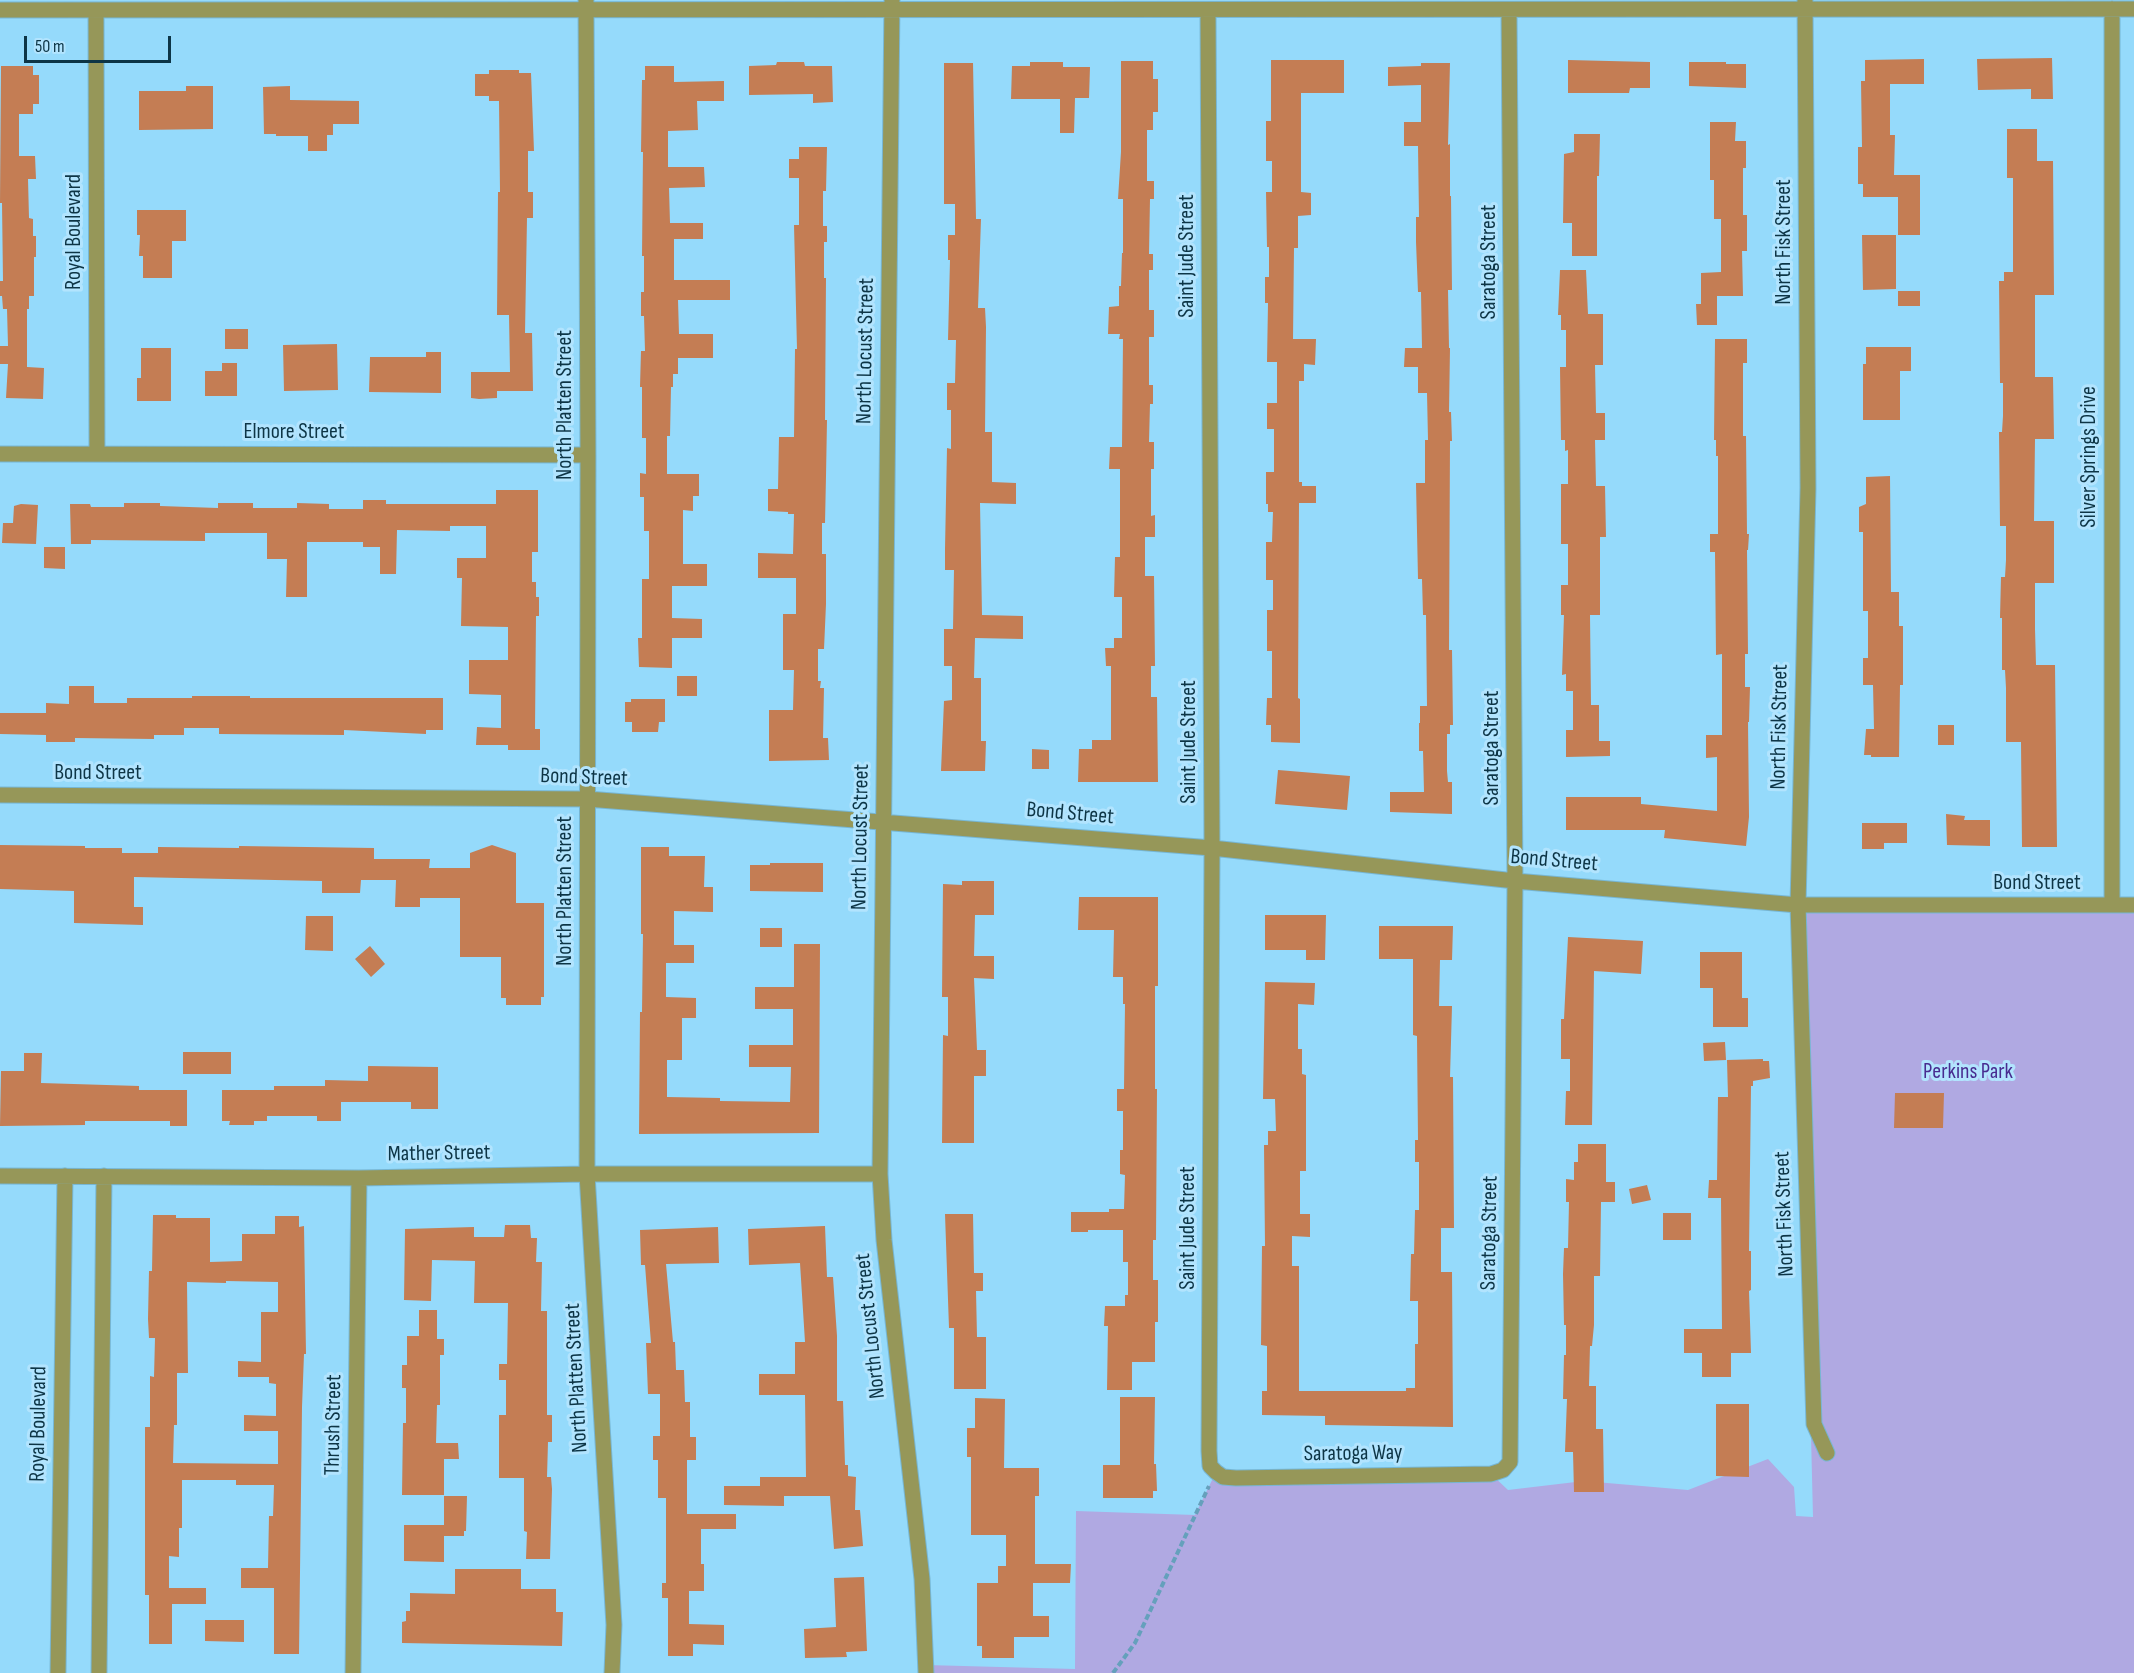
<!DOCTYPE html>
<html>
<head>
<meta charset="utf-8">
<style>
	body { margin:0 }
	#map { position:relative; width:2134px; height:1673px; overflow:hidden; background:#95dafb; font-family:"Sofia Sans Condensed",sans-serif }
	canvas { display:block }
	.scale { position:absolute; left:24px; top:36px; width:147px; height:27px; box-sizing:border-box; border:3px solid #0d3546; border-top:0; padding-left:8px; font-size:18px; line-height:21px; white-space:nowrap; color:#0d3546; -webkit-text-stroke:4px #b2e4fe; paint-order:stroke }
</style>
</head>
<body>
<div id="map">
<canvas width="2134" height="1673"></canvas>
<div class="scale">50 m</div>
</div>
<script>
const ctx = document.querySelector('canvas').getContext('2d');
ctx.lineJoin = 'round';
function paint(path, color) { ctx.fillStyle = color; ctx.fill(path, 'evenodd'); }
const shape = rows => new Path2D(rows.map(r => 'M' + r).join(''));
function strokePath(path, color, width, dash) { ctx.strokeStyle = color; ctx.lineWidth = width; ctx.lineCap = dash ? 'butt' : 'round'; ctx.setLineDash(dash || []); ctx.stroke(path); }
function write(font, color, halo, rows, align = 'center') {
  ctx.font = font + ' "Sofia Sans Condensed",sans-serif'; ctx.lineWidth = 6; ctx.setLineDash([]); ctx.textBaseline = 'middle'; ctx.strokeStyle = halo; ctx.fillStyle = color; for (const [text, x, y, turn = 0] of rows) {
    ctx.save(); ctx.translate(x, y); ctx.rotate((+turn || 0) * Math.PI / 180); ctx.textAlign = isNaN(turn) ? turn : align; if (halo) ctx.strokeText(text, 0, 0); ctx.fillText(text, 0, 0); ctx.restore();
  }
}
const green = shape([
	[1798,905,2134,906,2134,1673,926,1673,926,1665,1075,1669,1076,1511,1195,1515,1216,1472,1491,1474,1508,1490,1584,1481,1688,1490,1768,1459,1794,1487,1796,1516,1813,1517]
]);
const building = shape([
	[2052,58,2053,99,2031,99,2031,89,1978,90,1977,59],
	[1924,59,1924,84,1890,84,1890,135,1895,135,1894,175,1920,175,1920,235,1898,235,1898,197,1863,197,1863,184,1858,184,1858,147,1862,147,1861,81,1865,81,1865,60],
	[1271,60,1344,60,1344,93,1301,93,1301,192,1311,193,1311,215,1298,216,1298,248,1294,248,1293,339,1316,339,1315,365,1304,364,1304,381,1299,381,1299,482,1302,482,1302,486,1316,486,1316,503,1299,503,1298,698,1300,699,1300,743,1271,742,1271,725,1266,725,1267,698,1272,698,1272,651,1267,651,1267,610,1273,610,1273,580,1266,580,1266,542,1272,542,1273,512,1268,512,1268,504,1266,504,1266,472,1274,472,1274,429,1267,429,1267,403,1277,403,1277,362,1267,362,1268,303,1265,303,1265,277,1269,277,1269,247,1267,247,1266,192,1272,192,1272,161,1266,161,1266,121,1271,121],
	[1568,60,1650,62,1650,88,1630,88,1629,93,1568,93],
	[1121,61,1153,61,1153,79,1158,79,1158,112,1153,112,1153,130,1147,130,1147,181,1154,181,1154,199,1150,199,1149,254,1153,254,1153,270,1149,270,1149,310,1154,310,1154,337,1149,337,1149,385,1153,385,1153,404,1150,404,1149,442,1154,442,1154,469,1151,469,1151,516,1155,515,1155,537,1145,537,1145,576,1154,576,1155,666,1151,666,1151,697,1157,697,1158,782,1078,782,1079,749,1092,749,1092,740,1111,740,1111,666,1106,666,1105,648,1114,648,1114,638,1122,638,1122,597,1114,597,1115,557,1120,557,1120,469,1109,469,1110,447,1122,447,1123,339,1119,339,1120,334,1108,334,1109,307,1119,306,1119,286,1121,286,1122,253,1123,253,1123,199,1118,199,1121,152],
	[777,62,804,62,805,66,832,66,833,102,813,103,813,94,749,95,749,66,776,65],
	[1030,62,1063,62,1063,67,1090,67,1089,98,1075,98,1074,133,1060,133,1060,99,1011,99,1012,66,1030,66],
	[1689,62,1726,62,1726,64,1746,64,1746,88,1689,86],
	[944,63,973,63,976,219,981,219,978,308,985,308,986,327,985,432,992,432,992,482,1016,483,1016,504,980,503,982,615,1023,616,1023,639,975,638,974,678,981,678,981,741,986,741,985,771,941,771,944,701,952,700,952,666,944,666,944,629,953,629,954,570,945,570,945,549,947,448,951,449,951,410,947,410,947,383,955,383,956,340,948,340,950,260,948,260,948,235,955,235,955,204,944,204],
	[1421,63,1450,63,1448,145,1450,144,1450,196,1451,196,1452,290,1448,290,1449,348,1450,348,1449,412,1451,412,1452,441,1450,441,1449,650,1452,650,1453,725,1450,725,1450,734,1447,734,1447,771,1448,782,1452,782,1452,814,1390,812,1390,792,1424,792,1423,751,1419,751,1419,723,1420,723,1420,706,1427,706,1426,615,1423,615,1422,579,1418,579,1416,483,1425,483,1425,440,1428,440,1427,393,1418,393,1418,367,1404,367,1405,348,1422,348,1421,292,1418,292,1416,242,1416,217,1419,217,1418,146,1404,146,1404,122,1421,122,1421,85,1388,86,1388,67,1421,66],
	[1,66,33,66,33,75,39,75,39,104,33,104,33,114,19,114,19,156,35,156,36,179,28,179,29,218,33,219,33,236,36,236,36,257,34,257,34,296,29,296,29,309,27,309,27,367,44,368,43,399,6,398,8,364,0,364,0,346,8,346,7,309,3,309,2,296,0,296,0,281,3,281,2,203,0,203],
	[645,66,674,66,674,82,724,81,724,101,697,101,698,130,668,131,668,167,704,167,705,187,669,188,670,223,703,223,703,239,674,239,674,280,730,280,730,300,678,300,679,334,713,334,713,358,678,358,678,374,673,374,673,387,671,387,670,436,667,436,667,474,699,474,699,496,693,496,693,511,683,510,683,564,707,564,707,586,672,586,672,618,702,619,702,638,672,638,672,668,639,667,638,638,642,638,642,579,649,579,649,531,644,531,644,497,640,497,640,473,646,474,646,438,642,438,642,387,640,387,641,351,645,351,644,316,641,316,641,292,644,292,644,256,642,256,643,152,641,152,642,80,645,80],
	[489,70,519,70,519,73,531,73,534,151,528,151,528,192,533,192,533,218,527,218,525,333,532,333,533,391,497,391,497,398,479,399,471,398,471,372,510,372,509,315,497,315,498,192,500,192,499,101,489,101,489,96,475,96,475,74,489,74],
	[186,86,213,86,213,129,139,130,139,91,186,91],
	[290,86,290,100,359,101,359,124,333,124,333,135,327,135,327,151,308,151,308,136,276,136,276,134,264,134,263,87],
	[1710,122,1736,122,1735,141,1746,141,1746,168,1743,168,1743,215,1747,215,1747,251,1742,251,1743,296,1717,296,1717,325,1697,325,1696,304,1701,304,1701,273,1721,272,1721,219,1714,219,1714,180,1710,180],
	[2007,129,2037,129,2037,161,2053,161,2054,295,2035,295,2035,377,2053,377,2054,439,2035,439,2034,521,2054,521,2054,583,2035,583,2035,629,2036,665,2055,665,2057,847,2022,847,2021,742,2006,742,2006,688,2005,670,2002,670,2002,618,2000,618,2001,577,2005,577,2006,560,2006,526,2000,526,1999,432,2002,432,2003,416,2003,383,2000,383,1999,281,2004,281,2004,272,2013,272,2013,178,2007,178],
	[1574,134,1600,134,1599,176,1597,176,1597,256,1572,256,1572,223,1563,223,1564,154,1574,152],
	[799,147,827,147,826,191,823,191,823,226,827,226,827,242,824,242,824,278,826,278,825,420,827,420,826,476,825,523,822,523,822,554,826,554,826,604,824,649,818,649,818,681,821,681,820,688,824,688,823,738,828,738,829,760,769,761,769,710,793,710,794,670,783,670,783,614,796,614,796,578,758,578,758,553,793,554,794,514,788,514,788,512,768,511,768,489,778,489,779,437,794,437,795,349,797,349,794,225,799,225,799,178,789,178,789,159,799,159],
	[137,210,186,210,186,241,172,241,172,278,143,278,143,256,139,256,140,235,137,235],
	[1862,235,1896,235,1896,289,1863,290],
	[1560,270,1586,270,1588,314,1603,314,1603,365,1595,365,1596,413,1605,413,1605,440,1595,440,1596,486,1605,486,1606,537,1600,537,1600,615,1590,615,1591,705,1599,705,1599,741,1610,741,1610,756,1566,757,1566,730,1573,730,1573,691,1566,691,1566,674,1562,675,1564,615,1561,615,1561,585,1568,585,1568,544,1561,544,1561,484,1568,484,1568,450,1565,451,1565,440,1561,440,1560,367,1566,367,1566,330,1561,330,1561,315,1558,315],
	[1898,291,1920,291,1920,306,1898,306],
	[225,329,248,329,248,349,225,349],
	[1715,339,1747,339,1747,363,1743,363,1743,436,1746,436,1747,534,1749,534,1748,550,1747,550,1748,654,1745,654,1745,687,1750,687,1749,722,1748,722,1749,817,1746,846,1664,838,1665,830,1566,830,1566,797,1641,797,1641,804,1717,811,1717,757,1706,758,1706,735,1722,735,1722,654,1716,655,1715,552,1710,552,1710,534,1718,534,1718,456,1716,456,1716,440,1714,440],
	[337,344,338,390,284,391,283,345],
	[1866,347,1911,347,1911,371,1900,371,1900,420,1863,420,1863,364,1866,364],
	[141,348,171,348,171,401,137,401,137,378,141,378],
	[426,352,441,352,441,393,369,392,370,357,426,357],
	[222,363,237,363,237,396,205,396,205,371,222,371],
	[1890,476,1891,592,1899,592,1899,626,1903,626,1903,685,1900,685,1899,757,1871,757,1871,755,1864,755,1866,729,1874,729,1873,685,1863,685,1863,658,1868,658,1868,611,1863,611,1863,532,1859,532,1859,507,1866,504,1866,477],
	[496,490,538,490,538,552,532,552,532,582,536,582,536,597,539,597,539,616,536,616,535,729,540,729,540,750,508,750,508,745,476,745,477,727,501,728,501,695,469,694,469,660,508,660,508,627,461,626,462,578,457,578,457,558,486,558,486,526,450,526,450,531,397,530,396,574,380,574,380,547,363,547,363,542,307,542,307,597,286,597,287,559,267,559,267,533,205,533,205,541,91,540,91,544,71,544,70,504,90,504,91,507,124,507,124,503,160,503,160,506,218,508,218,503,253,503,253,508,297,508,297,503,329,504,329,509,363,509,363,500,386,500,386,504,496,504],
	[21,504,38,505,36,544,2,543,3,523,13,523,14,506],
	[44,547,65,547,65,569,44,568],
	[677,676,697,676,697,696,677,696],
	[69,686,94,686,94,703,127,703,127,698,192,698,192,696,250,696,250,698,443,698,443,730,426,730,426,734,344,730,344,735,219,734,219,728,184,728,184,735,154,735,154,739,75,738,75,742,46,742,46,735,0,734,0,713,46,713,46,703,69,704],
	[631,699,665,699,665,722,659,722,658,732,632,732,632,722,625,722,625,702,631,702],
	[1938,725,1954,725,1954,745,1938,745],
	[1032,749,1049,750,1049,769,1032,769],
	[1278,770,1350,776,1347,810,1275,804],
	[1946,814,1965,816,1964,820,1990,820,1990,846,1947,845],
	[1862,823,1907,823,1907,843,1884,843,1884,849,1862,849],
	[0,845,85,846,85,848,122,848,122,853,158,853,158,847,239,848,239,846,374,848,374,859,430,859,429,868,470,868,470,853,492,845,516,853,516,903,544,903,544,997,541,997,541,1005,506,1005,506,998,501,998,501,957,460,957,460,898,420,898,420,907,395,907,396,880,361,880,360,893,322,893,322,881,134,877,134,907,143,907,143,925,74,923,74,891,0,889],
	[641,847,669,847,669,856,705,856,704,887,713,887,713,912,674,911,674,945,694,945,694,963,666,963,666,997,696,998,696,1018,682,1018,682,1060,667,1060,667,1097,720,1098,720,1101,790,1102,791,1067,749,1067,749,1045,793,1045,793,1009,755,1009,755,987,794,987,794,944,820,944,819,1133,639,1134,640,1012,642,1012,643,934,641,934],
	[770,863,823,863,823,892,750,891,750,865,770,865],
	[962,881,994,881,994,915,975,915,974,956,994,956,994,979,974,978,977,1050,986,1050,986,1076,974,1076,974,1143,942,1143,943,1035,948,1036,948,997,942,997,943,884,962,885],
	[1079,897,1158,897,1158,986,1155,986,1155,1089,1157,1089,1156,1240,1153,1240,1153,1280,1158,1280,1158,1322,1155,1322,1155,1362,1132,1362,1132,1390,1107,1390,1108,1326,1104,1326,1105,1306,1125,1306,1125,1295,1128,1295,1128,1262,1123,1262,1123,1230,1088,1230,1088,1232,1071,1232,1071,1212,1109,1212,1109,1209,1124,1209,1125,1175,1120,1174,1120,1150,1123,1150,1123,1111,1117,1111,1117,1089,1124,1089,1125,1004,1123,1004,1123,977,1113,977,1114,930,1078,930],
	[1265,915,1326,915,1325,960,1306,960,1306,950,1265,950],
	[306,916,333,916,333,951,305,950],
	[1379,926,1453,926,1452,960,1440,960,1439,1006,1452,1006,1450,1077,1453,1077,1454,1228,1441,1228,1441,1272,1452,1272,1453,1427,1325,1425,1325,1416,1262,1415,1262,1391,1267,1391,1267,1346,1261,1345,1262,1246,1265,1246,1264,1145,1268,1145,1268,1131,1276,1131,1275,1099,1263,1099,1265,982,1315,983,1314,1005,1298,1004,1298,1049,1302,1049,1302,1074,1306,1075,1306,1171,1300,1171,1300,1214,1310,1214,1310,1237,1292,1236,1292,1266,1299,1266,1299,1391,1406,1391,1406,1388,1415,1388,1415,1344,1418,1344,1418,1301,1410,1301,1411,1254,1414,1254,1415,1210,1419,1210,1419,1162,1415,1162,1415,1140,1418,1140,1417,1036,1413,1035,1413,959,1379,959],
	[760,928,782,928,782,947,760,947],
	[1568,937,1643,941,1641,974,1594,971,1592,1125,1565,1125,1566,1091,1570,1091,1570,1059,1561,1059,1561,1019,1564,1019],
	[370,946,385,964,371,977,355,959],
	[1700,952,1742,952,1742,998,1748,998,1748,1027,1713,1027,1713,988,1700,988],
	[1725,1042,1726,1060,1704,1061,1703,1043],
	[183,1052,231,1052,231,1074,183,1074],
	[24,1053,42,1053,41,1083,139,1086,139,1090,187,1090,187,1126,170,1126,170,1121,85,1121,85,1125,0,1126,1,1071,24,1071],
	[1763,1059,1763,1061,1769,1061,1770,1078,1753,1081,1753,1086,1751,1086,1749,1251,1751,1251,1751,1290,1749,1291,1751,1353,1731,1353,1731,1377,1702,1377,1702,1353,1684,1353,1684,1329,1722,1329,1721,1198,1708,1198,1709,1180,1717,1180,1718,1097,1728,1097,1727,1060],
	[368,1066,438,1067,438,1109,411,1109,411,1102,341,1102,341,1121,317,1121,317,1116,267,1116,267,1121,254,1121,254,1125,229,1125,230,1121,222,1121,222,1090,274,1090,274,1086,325,1086,325,1080,368,1081],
	[1895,1093,1944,1093,1943,1128,1894,1128],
	[1578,1144,1606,1144,1606,1182,1615,1182,1615,1202,1601,1202,1600,1276,1594,1276,1594,1325,1592,1346,1590,1346,1589,1386,1596,1386,1596,1429,1603,1429,1604,1492,1574,1492,1573,1452,1565,1452,1567,1399,1563,1399,1564,1355,1566,1355,1566,1325,1564,1325,1563,1274,1564,1248,1568,1248,1569,1202,1566,1202,1566,1179,1574,1180,1574,1162,1578,1162],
	[1647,1185,1651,1200,1632,1204,1629,1189],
	[1663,1213,1691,1213,1691,1240,1663,1240],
	[945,1214,973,1214,974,1273,983,1273,983,1291,976,1291,977,1337,986,1337,986,1389,954,1389,954,1328,949,1328],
	[153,1215,176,1215,176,1218,210,1218,210,1262,242,1261,242,1234,275,1234,275,1216,299,1216,299,1227,304,1226,306,1354,304,1354,302,1407,299,1654,274,1654,274,1588,241,1588,241,1568,268,1568,269,1516,273,1516,274,1485,236,1485,236,1480,182,1480,182,1528,179,1528,179,1557,169,1556,169,1588,206,1588,206,1604,172,1604,172,1644,149,1644,149,1595,145,1595,145,1427,150,1427,150,1376,154,1377,155,1338,149,1338,148,1319,149,1271,152,1271],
	[226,1281,278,1282,278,1312,261,1312,261,1362,238,1361,238,1377,269,1377,269,1383,276,1384,276,1416,244,1415,244,1431,278,1431,278,1464,173,1463,174,1425,177,1425,177,1373,188,1373,187,1282,226,1283],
	[505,1225,530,1225,531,1238,537,1238,536,1262,542,1262,541,1311,547,1311,547,1415,552,1415,552,1442,548,1442,547,1477,551,1477,552,1489,550,1559,526,1559,527,1532,524,1531,524,1478,499,1478,499,1415,506,1415,506,1380,499,1380,499,1364,507,1364,508,1303,474,1303,475,1261,432,1260,431,1301,404,1300,405,1229,474,1227,474,1237,504,1237],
	[825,1226,827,1277,833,1277,837,1336,837,1401,843,1401,845,1465,848,1465,848,1476,856,1477,855,1510,860,1510,863,1546,834,1549,830,1496,784,1496,784,1506,724,1505,724,1486,760,1486,760,1477,806,1477,805,1395,759,1395,759,1374,795,1374,795,1342,805,1342,800,1263,749,1265,748,1229],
	[718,1227,719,1263,666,1264,673,1342,675,1342,676,1370,684,1370,685,1402,690,1402,690,1437,696,1437,696,1460,687,1460,687,1514,736,1514,736,1529,701,1529,701,1564,704,1564,704,1591,689,1591,689,1624,724,1625,724,1645,693,1644,693,1656,668,1656,668,1598,662,1598,662,1583,666,1583,666,1498,658,1498,658,1460,653,1460,653,1436,660,1436,660,1394,648,1394,646,1343,651,1343,645,1265,641,1265,640,1230],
	[419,1310,437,1310,437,1339,444,1339,444,1355,440,1355,440,1405,437,1405,436,1443,458,1443,459,1459,444,1459,444,1495,402,1495,403,1423,406,1423,406,1388,402,1388,402,1365,407,1365,407,1336,419,1336],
	[1120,1397,1155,1397,1154,1464,1156,1464,1157,1491,1153,1491,1153,1498,1103,1498,1103,1465,1120,1465],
	[975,1398,1005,1399,1004,1468,1039,1468,1039,1496,1035,1496,1035,1564,1071,1564,1070,1583,1033,1583,1033,1616,1049,1616,1049,1637,1014,1637,1014,1658,982,1658,982,1646,977,1646,977,1583,998,1583,998,1566,1006,1566,1006,1535,971,1535,971,1457,967,1457,967,1428,975,1428],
	[1716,1404,1749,1404,1749,1477,1716,1476],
	[444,1496,467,1496,466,1531,464,1531,464,1536,444,1536,444,1562,404,1561,404,1525,444,1525],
	[455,1569,521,1569,521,1589,556,1589,556,1612,563,1612,562,1646,402,1643,402,1622,406,1621,406,1611,410,1611,410,1593,455,1594],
	[864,1577,867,1651,846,1652,847,1657,805,1658,804,1629,836,1627,834,1578],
	[205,1620,244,1620,244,1642,205,1641]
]);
const path = shape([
	[1113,1673,1135,1643,1209,1486]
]);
const minor = shape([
	[586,0,588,455,587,1174,614,1625,612,1673],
	[892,0,880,1174,884,1240,922,1579,926,1673],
	[1805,0,1808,488,1798,905,1814,1424,1827,1453],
	[2112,9,2112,905],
	[0,10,2134,9],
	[96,10,97,454],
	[1208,10,1212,848,1209,1451,1210,1466,1216,1472,1223,1477,1236,1478,1491,1474,1503,1470,1510,1462,1515,881,1509,10],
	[0,454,588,455],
	[0,795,587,799,1212,848,1515,881,1798,905,2134,905],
	[0,1176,359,1178,587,1174,880,1174],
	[58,1673,65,1176],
	[99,1673,104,1176],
	[353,1673,359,1178]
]);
const streetNames = [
	["Royal Boulevard",74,232,-90],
	["North Fisk Street",1784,242,-90],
	["Saint Jude Street",1187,256,-90],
	["Saratoga Street",1489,262,-90],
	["North Locust Street",866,351,-89],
	["North Platten Street",565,405,-90],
	["Elmore Street",294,432],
	["Silver Springs Drive",2089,457,-90],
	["North Fisk Street",1780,727,-89],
	["Saint Jude Street",1189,742,-90],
	["Saratoga Street",1492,748,-90],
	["Bond Street",98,773],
	["Bond Street",584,778,2],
	["Bond Street",1070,814,5],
	["North Locust Street",861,837,-89],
	["Bond Street",1554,861,5],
	["Bond Street",2037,883],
	["North Platten Street",565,891,-90],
	["Mather Street",439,1154,-1],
	["North Fisk Street",1785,1214,-92],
	["Saint Jude Street",1188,1228,-90],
	["Saratoga Street",1490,1233,-89],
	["North Locust Street",871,1326,-96],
	["North Platten Street",577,1378,-93],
	["Royal Boulevard",39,1424,-89],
	["Thrush Street",334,1425,-89],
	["Saratoga Way",1353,1454,-1]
];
const parkNames = [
	["Perkins Park",1968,1072]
];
paint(green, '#b0a9e2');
paint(building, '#c47d54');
strokePath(minor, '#77b6d3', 17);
strokePath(path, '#65a0bc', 4, [6, 3]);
strokePath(minor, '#969759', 15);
write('22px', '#0d3546', '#b2e4fe', streetNames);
write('22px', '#482c90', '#b2e4fe', parkNames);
</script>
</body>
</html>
